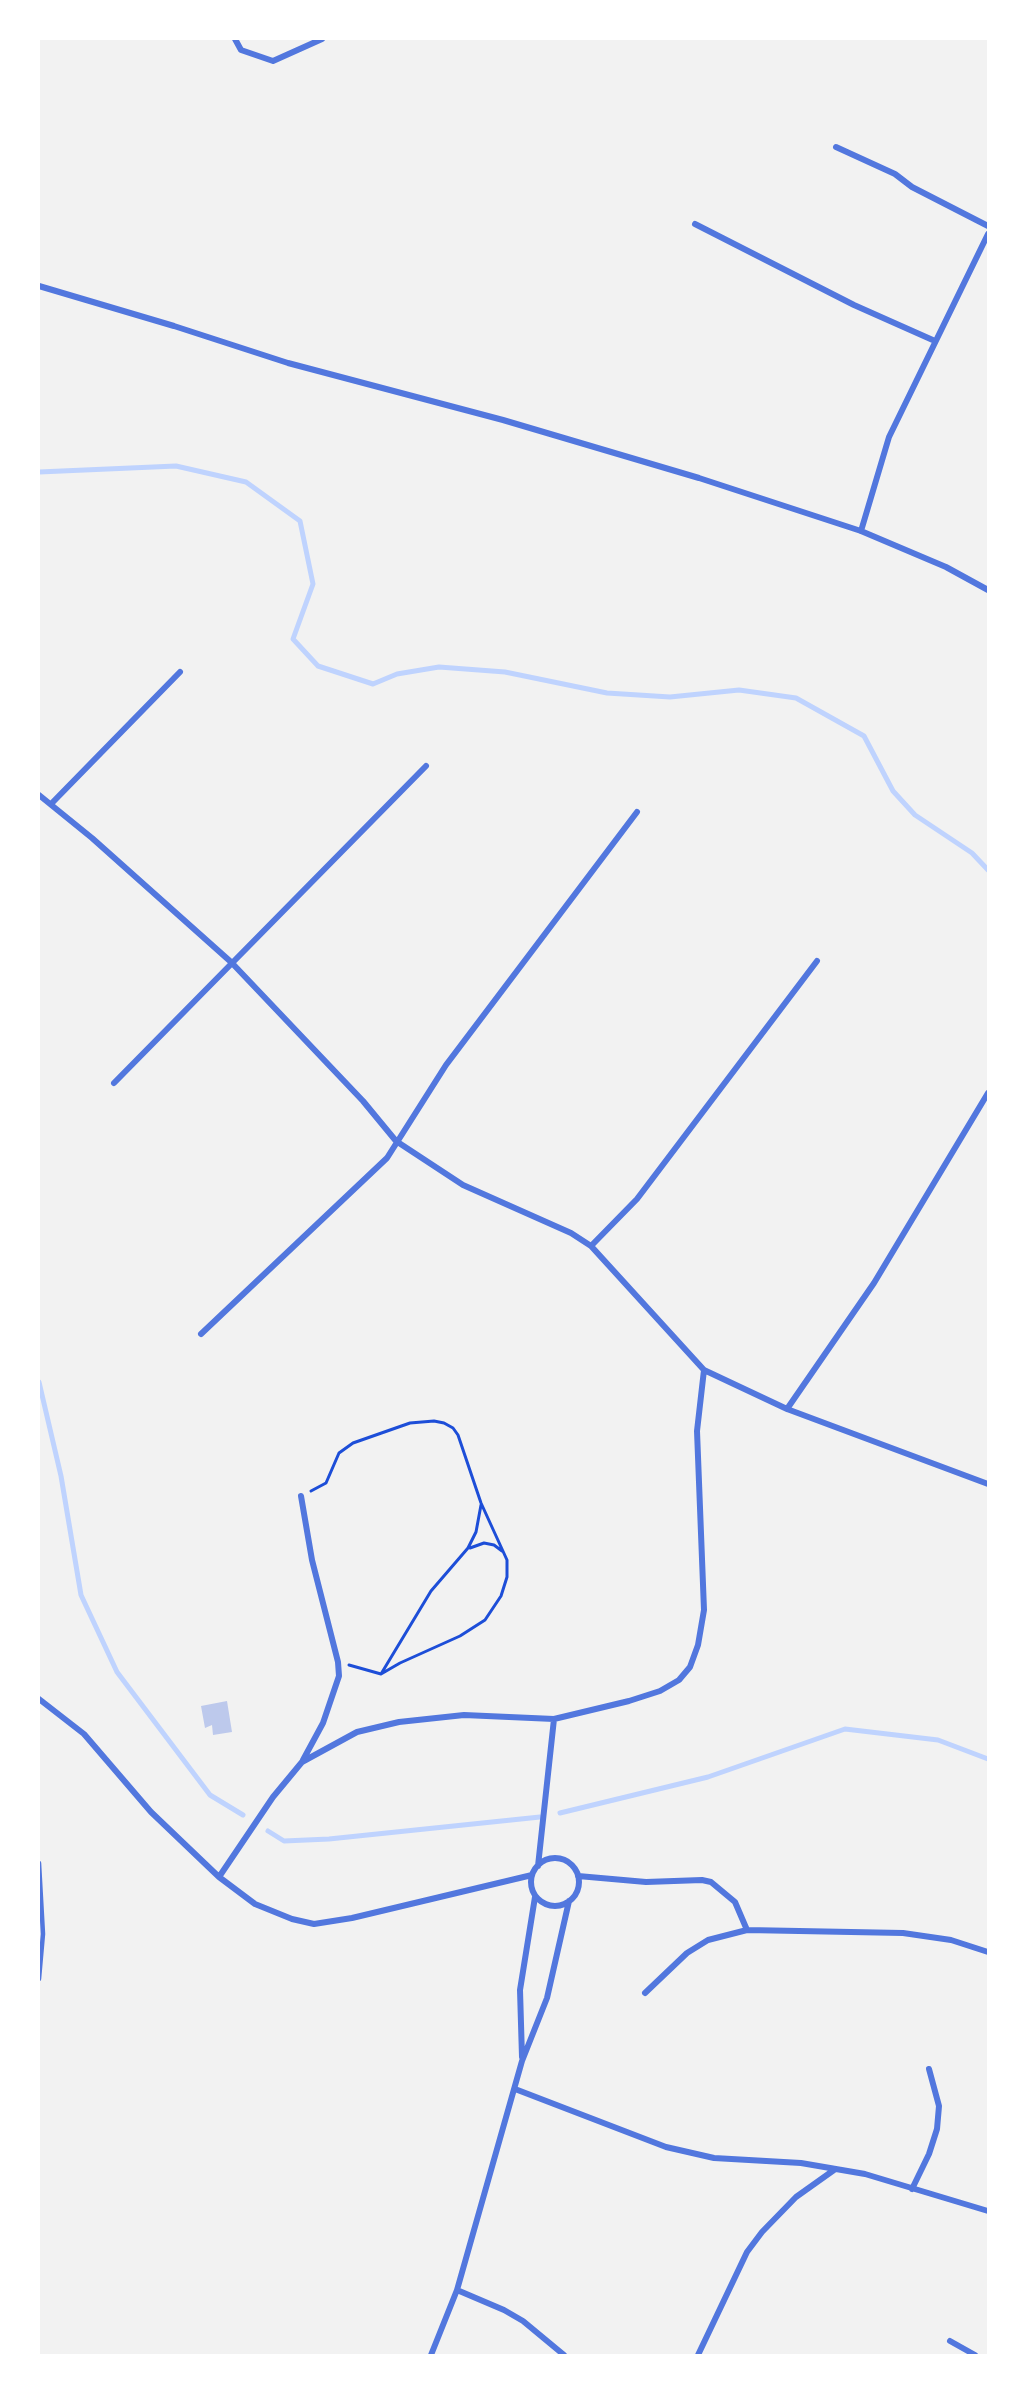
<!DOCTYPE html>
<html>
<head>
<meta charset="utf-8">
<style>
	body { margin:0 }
	#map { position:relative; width:1027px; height:2394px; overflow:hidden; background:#f2f2f2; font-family:"Titillium Web",sans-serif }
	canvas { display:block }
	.frame { position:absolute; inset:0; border:40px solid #fff; pointer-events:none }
</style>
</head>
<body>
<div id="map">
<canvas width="1027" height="2394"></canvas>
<div class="frame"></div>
</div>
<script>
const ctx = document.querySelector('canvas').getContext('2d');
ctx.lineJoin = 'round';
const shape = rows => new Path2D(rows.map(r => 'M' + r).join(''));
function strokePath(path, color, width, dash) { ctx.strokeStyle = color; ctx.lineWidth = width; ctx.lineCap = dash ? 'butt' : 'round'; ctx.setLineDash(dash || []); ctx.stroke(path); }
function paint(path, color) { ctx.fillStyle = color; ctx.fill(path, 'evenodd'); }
const stream = shape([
	[39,472,176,466,246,482,300,521,313,584,293,639,318,666,373,684,397,674,439,667,505,672,607,693,670,697,739,690,796,698,864,736,893,791,915,815,972,853,988,870],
	[39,1382,61,1476,81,1595,117,1672,210,1795,243,1815],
	[560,1813,708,1777,845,1729,938,1740,988,1759],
	[268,1831,284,1841,329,1839,540,1817]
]);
const building = shape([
	[227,1701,232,1732,213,1735,212,1725,205,1728,201,1706]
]);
const path = shape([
	[311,1491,326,1483,339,1453,353,1443,410,1423,434,1421,444,1423,453,1428,458,1435,481,1503,507,1560,507,1577,501,1596,485,1620,460,1636,400,1663,381,1674],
	[470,1548,484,1543,494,1545,502,1551],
	[349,1665,381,1674,431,1591,468,1548,476,1532,481,1505]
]);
const service = shape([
	[39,1863,43,1934,39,1979]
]);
const minor = shape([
	[235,39,241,50,273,61,322,39],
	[836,147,895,174,912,187,988,226],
	[695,224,854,305,935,341],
	[39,286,174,326,288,363,503,420,699,478,861,531,946,567,988,590],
	[861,531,889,437,988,234],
	[39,795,92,838,231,962,363,1101,396,1141,463,1185,571,1233,591,1246,704,1370,787,1409,988,1484],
	[51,804,180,672],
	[114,1083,426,766],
	[591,1246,637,1199,817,961],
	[201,1334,387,1158,446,1065,637,812],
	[787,1409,874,1283,988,1093],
	[301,1496,312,1560,338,1662,339,1676,323,1723,303,1760],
	[39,1699,84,1734,151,1812,219,1877,255,1904,292,1919,314,1924,352,1918,532,1875],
	'531 1882a24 24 0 1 1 48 0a24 24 0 1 1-48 0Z',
	[538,1866,554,1719],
	[578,1876,646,1882,702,1880,711,1882,735,1902,747,1930],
	[219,1877,273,1797,302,1762,357,1732,399,1722,464,1715,554,1719,629,1701,660,1691,679,1680,690,1667,698,1645,704,1610,697,1431,704,1370],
	[645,1993,687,1953,708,1940,747,1930,903,1933,951,1940,988,1952],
	[522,2057,520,1990,535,1897],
	[515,2089,666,2147,714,2158,801,2163,865,2174,988,2211],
	[912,2189,929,2154,937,2129,939,2106,929,2069],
	[457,2290,504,2310,523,2321,564,2355],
	[950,2341,975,2355],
	[431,2355,457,2290,522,2061,547,1998,569,1901],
	[698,2355,747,2252,762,2232,796,2197,834,2170]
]);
strokePath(stream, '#bfd3fe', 5);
paint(building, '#bdc9ec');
strokePath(path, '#1d4ed8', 3);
strokePath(service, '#5277de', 4.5);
strokePath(minor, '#5277de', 6);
</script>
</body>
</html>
